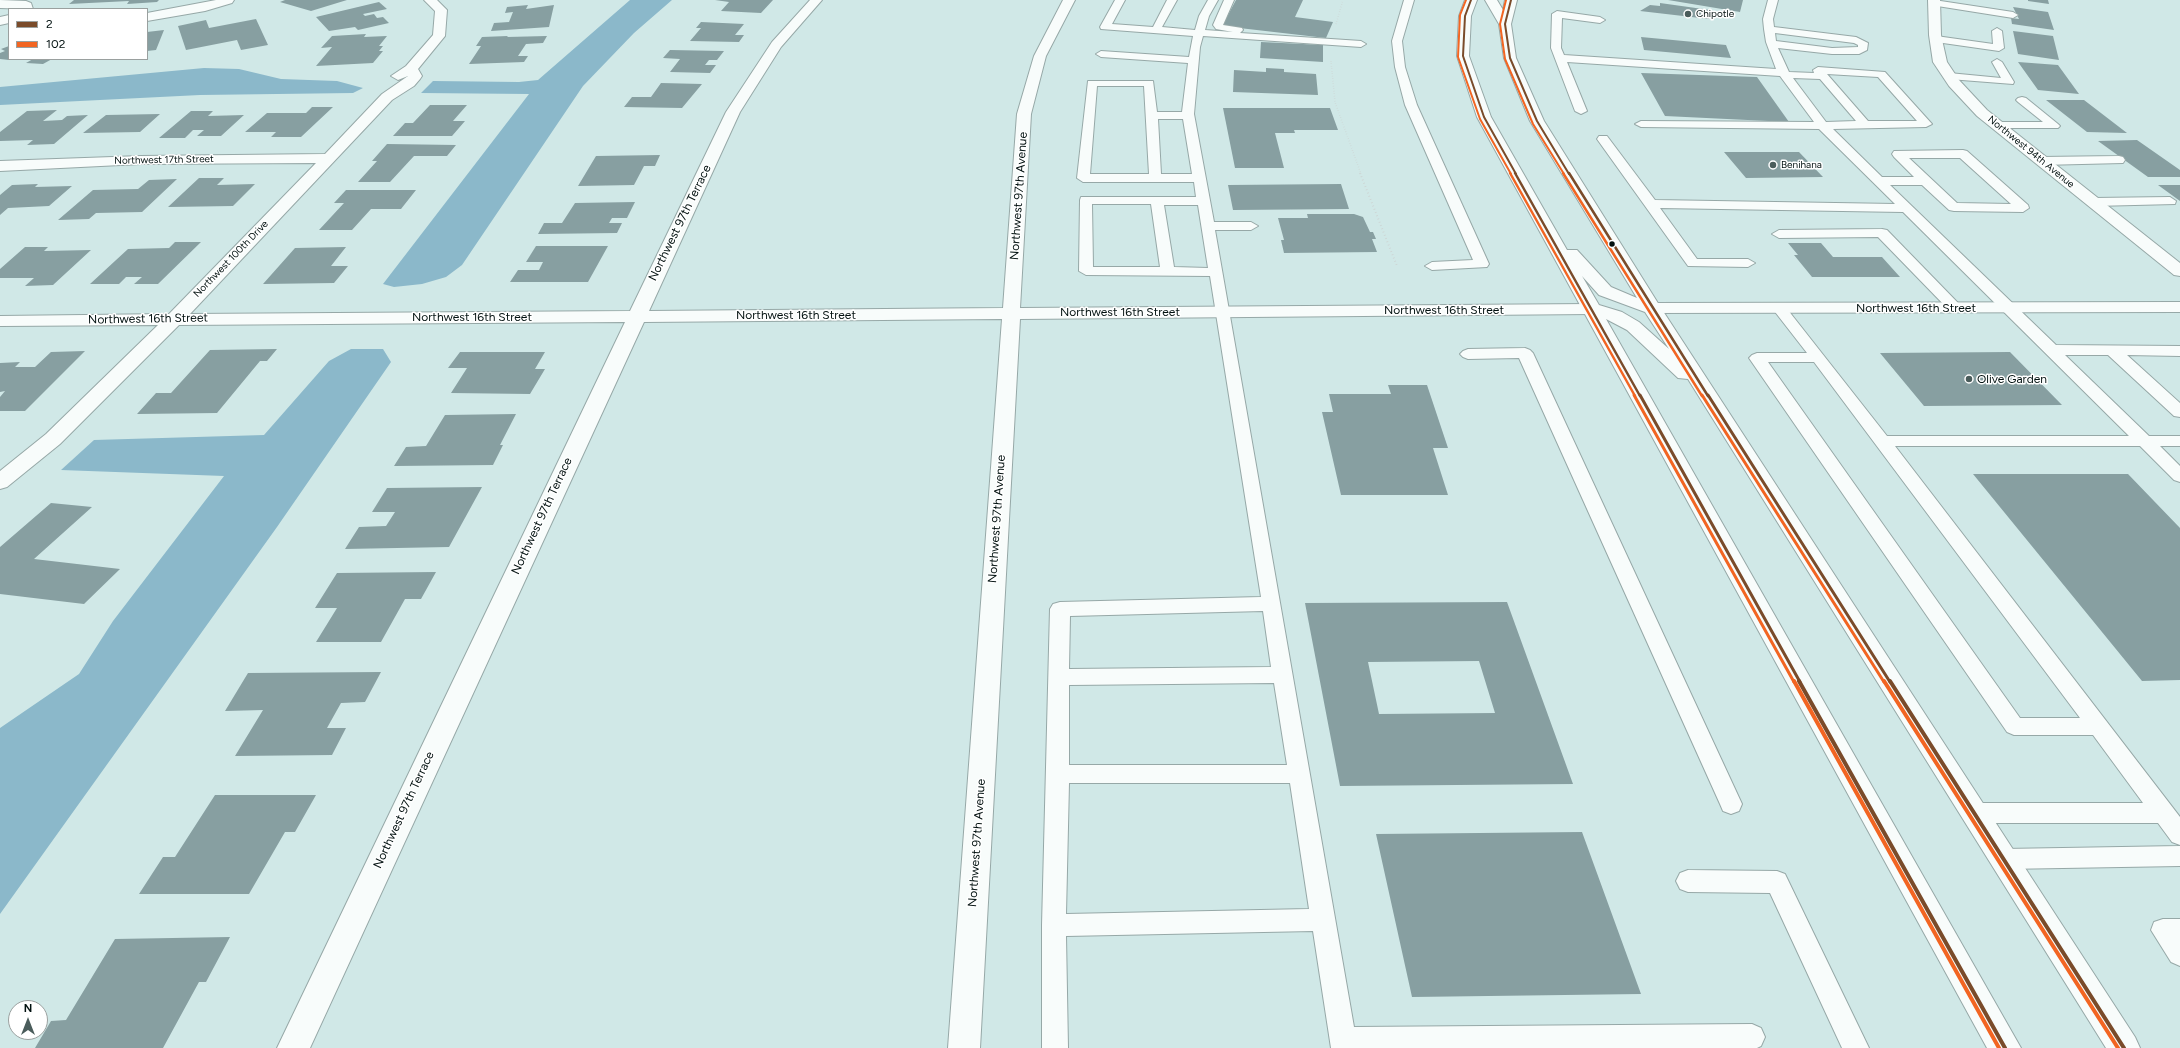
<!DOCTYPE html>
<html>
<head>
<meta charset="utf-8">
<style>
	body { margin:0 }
	#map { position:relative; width:2180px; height:1048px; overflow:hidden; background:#d0e8e7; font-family:Figtree,sans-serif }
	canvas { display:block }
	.legend { position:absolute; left:8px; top:8px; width:140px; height:52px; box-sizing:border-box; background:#fff; border:1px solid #9aa09f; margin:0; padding:5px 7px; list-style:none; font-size:12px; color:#021110 }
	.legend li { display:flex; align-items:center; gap:8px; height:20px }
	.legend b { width:20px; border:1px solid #9aa09f }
	.north { position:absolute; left:8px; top:1000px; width:40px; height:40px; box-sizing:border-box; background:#fff; border:1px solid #9aa09f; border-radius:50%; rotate:0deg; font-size:11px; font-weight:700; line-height:16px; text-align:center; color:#021110 }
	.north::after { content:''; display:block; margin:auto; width:14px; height:18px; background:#4a5c5b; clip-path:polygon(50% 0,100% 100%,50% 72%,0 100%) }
</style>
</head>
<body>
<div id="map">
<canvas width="2180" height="1048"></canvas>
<ul class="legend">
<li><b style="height:5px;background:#7a4b2a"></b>2</li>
<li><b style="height:5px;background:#f26522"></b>102</li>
</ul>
<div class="north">N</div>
</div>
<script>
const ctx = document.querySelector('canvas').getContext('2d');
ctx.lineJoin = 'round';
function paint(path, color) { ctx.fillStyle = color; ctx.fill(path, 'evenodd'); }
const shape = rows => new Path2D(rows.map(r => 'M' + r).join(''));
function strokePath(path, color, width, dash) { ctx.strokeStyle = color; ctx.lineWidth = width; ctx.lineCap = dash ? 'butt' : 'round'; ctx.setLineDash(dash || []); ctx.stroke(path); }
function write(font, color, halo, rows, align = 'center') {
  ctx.font = font + ' Figtree,sans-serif'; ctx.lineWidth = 3; ctx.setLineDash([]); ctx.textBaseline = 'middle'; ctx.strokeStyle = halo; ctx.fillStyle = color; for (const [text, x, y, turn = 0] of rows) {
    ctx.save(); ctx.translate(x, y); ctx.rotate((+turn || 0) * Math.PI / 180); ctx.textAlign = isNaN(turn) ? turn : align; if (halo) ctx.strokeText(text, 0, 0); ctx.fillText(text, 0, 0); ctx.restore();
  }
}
const water = shape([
	[630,0,672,0,634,33,583,86,462,265,446,277,422,284,394,287,383,284,529,94,421,93,433,81,519,82,538,80],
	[204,68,239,69,281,79,337,81,363,88,353,93,200,95,0,105,0,87],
	[351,349,383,349,391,362,277,527,0,914,0,728,79,674,113,621,224,476,61,470,94,440,264,435,329,361]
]);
const building = shape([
	[74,0,159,0,157,2,127,4,129,1,69,4],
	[285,0,347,0,311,11,280,2],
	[715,0,773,0,761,13,721,11,729,2],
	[1236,0,1303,0,1295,17,1333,22,1326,38,1222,26],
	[1668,0,1743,0,1740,12],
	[2028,0,2048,0,2049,4,2028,1],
	[379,2,387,9,363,14,365,16,374,14,377,18,383,17,389,23,358,30,355,27,329,31,316,17],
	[1660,3,1710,10,1709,19,1640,11,1650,5,1660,6],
	[528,5,526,9,554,5,549,27,491,31,494,23,509,22,513,12,505,13,507,7],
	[2013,7,2048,12,2054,30,2012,24,2011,18,2019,19],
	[256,19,268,45,241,50,237,40,186,50,178,26,206,20,209,28],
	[701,22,744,24,735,35,744,35,739,42,690,41,701,28,696,28],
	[164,30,156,50,147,51,147,32],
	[2013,31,2053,36,2059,60,2018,54],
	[366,34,364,37,387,36,379,46,383,46,379,51,383,51,373,63,316,66,332,47,321,48,332,36],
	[508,36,507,37,547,36,543,43,526,44,518,56,528,56,524,62,469,64,481,46,476,46,482,37],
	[1641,37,1726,45,1731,58,1644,50],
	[1261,42,1323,45,1323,62,1260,58],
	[9,46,9,60,0,59,0,53,5,51,1,49],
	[670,50,724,51,717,60,709,60,705,65,716,65,710,73,670,72,680,59,663,58],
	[33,59,52,59,43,64,26,63],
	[2018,62,2058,65,2079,94,2038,90],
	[1266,68,1284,69,1284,72,1316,74,1318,95,1233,92,1234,70,1266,72],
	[1641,73,1757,77,1789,122,1665,116],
	[661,83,702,84,682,108,624,107,632,97,651,97],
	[2046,100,2084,100,2127,133,2087,132],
	[430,105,467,105,453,121,465,121,452,136,393,136,405,123,413,123],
	[312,107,333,107,301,137,271,137,276,132,245,132,267,113,306,113],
	[1223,108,1330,108,1338,130,1294,130,1295,133,1275,133,1284,168,1235,168],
	[57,110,43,121,62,120,67,116,88,115,54,144,27,145,33,140,0,141,0,132,27,111],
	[191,111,213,111,208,116,244,115,221,136,197,136,204,130,193,130,185,138,159,138],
	[160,114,140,132,83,133,106,115],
	[2137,140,2180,170,2180,177,2148,177,2098,141],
	[387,144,456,145,447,156,414,156,390,182,358,182,377,161,372,161],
	[1724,152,1799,152,1823,177,1746,178],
	[660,155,655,166,644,166,634,185,578,186,596,156],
	[199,178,224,178,217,185,255,184,233,206,168,207],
	[177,179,142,212,96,213,89,219,58,220,93,190,138,189,149,180],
	[38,184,35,187,72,186,49,206,8,208,0,215,0,195,12,185],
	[1341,184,1349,209,1233,210,1228,185],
	[2158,185,2180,185,2180,201],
	[346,190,416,190,401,209,371,209,352,230,319,230,344,203,334,203],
	[635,202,627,218,612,218,609,223,622,223,617,233,538,234,544,223,562,223,575,203],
	[1307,214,1354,214,1363,217,1370,232,1373,232,1376,239,1372,239,1377,252,1284,253,1281,240,1284,240,1278,218,1308,218],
	[175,242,201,242,158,284,134,284,142,277,126,277,119,284,90,284,128,249,169,248],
	[1788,243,1821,243,1833,257,1882,257,1900,277,1812,277,1794,255,1798,255],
	[536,246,608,246,588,282,510,282,518,270,539,270,543,262,526,262],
	[25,247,48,247,44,251,91,250,53,285,25,286,34,278,0,278,0,269],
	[346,247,331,266,348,266,334,283,263,284,295,248],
	[277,349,267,361,260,361,217,413,137,414,156,393,171,393,210,350],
	[85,351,25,411,0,411,0,397,5,391,0,392,0,363,20,362,15,367,35,367,51,352],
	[460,352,545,352,535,369,545,369,530,394,451,393,467,368,448,368],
	[2010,352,2062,405,1924,406,1880,353],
	[1388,385,1427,385,1448,448,1433,448,1448,495,1341,495,1322,412,1333,412,1329,394,1391,394],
	[516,414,500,445,503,445,493,465,394,466,406,447,426,446,445,415],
	[1973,474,2128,474,2180,528,2180,680,2142,681],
	[482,487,449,547,345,549,359,527,386,526,395,512,372,512,387,488],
	[51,503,92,507,34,559,120,569,84,604,0,594,0,547],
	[436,572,421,599,405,599,381,642,316,642,337,608,315,608,337,573],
	[1507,602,1573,784,1340,786,1305,603],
	[1479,661,1495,713,1379,714,1368,662],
	[381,672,365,702,341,703,327,728,346,728,332,755,235,756,263,710,225,711,248,673],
	[215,795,316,795,295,832,285,832,249,894,139,894,163,857,175,857],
	[1582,832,1641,994,1412,997,1376,834],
	[230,937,206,982,199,982,163,1048,35,1048,51,1021,66,1020,115,939]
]);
const pathFar1 = shape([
	[1336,24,1343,0],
	[1331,61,1335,102,1361,174]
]);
const path = shape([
	[1360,173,1397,266]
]);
const lane = shape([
	[1115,0,1125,0,1112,24,1153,27,1167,0,1177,0,1162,27,1195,30,1199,16,1208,0,1218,0,1209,16,1205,30,1233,32,1216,29,1213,25,1224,0,1234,0,1223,25,1242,28,1243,30,1240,33,1361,41,1366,44,1361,47,1203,36,1200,47,1194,114,1214,222,1251,222,1258,226,1251,230,1215,230,1354,1027,1752,1024,1761,1028,1765,1037,1761,1046,1757,1048,1331,1048,1313,931,1066,936,1068,1048,1042,1048,1042,925,1050,609,1053,604,1060,602,1261,597,1210,276,1086,275,1079,271,1080,200,1081,197,1196,197,1194,182,1083,182,1077,178,1088,81,1153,81,1157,112,1182,112,1188,63,1101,57,1096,54,1101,51,1189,57,1193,36,1101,29,1100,27,1115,0],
	[1097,86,1144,86,1149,174,1090,174,1097,86],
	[1158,119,1183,119,1192,174,1161,174,1158,119],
	[1092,204,1151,204,1160,267,1093,267,1092,204],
	[1164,205,1198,205,1208,268,1174,267,1164,205],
	[1263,611,1271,667,1069,669,1070,616,1263,611],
	[1274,683,1287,765,1069,765,1069,685,1274,683],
	[1069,783,1290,783,1309,909,1066,914,1069,783],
	[1404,0,1414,0,1402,41,1405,67,1417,105,1489,264,1487,267,1432,270,1425,266,1432,262,1473,260,1405,105,1395,67,1392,41,1404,0],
	[1768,0,1778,0,1773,19,1774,27,1856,37,1868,43,1867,50,1859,54,1832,54,1778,48,1789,72,1814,73,1813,70,1818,67,1885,72,1932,124,1926,127,1833,129,1882,177,1914,177,1894,157,1892,154,1894,151,1963,150,1967,151,2028,205,2029,208,2023,212,1954,211,1949,210,1922,185,1890,185,2056,345,2180,346,2180,356,2127,355,2180,403,2180,417,2174,416,2108,355,2065,355,2149,436,2180,436,2180,446,2160,446,2180,466,2180,482,2174,480,2140,446,1895,446,2180,817,2180,845,2172,842,2158,823,1974,823,1966,820,1963,813,1966,806,1974,803,2143,803,2093,735,2014,735,2007,732,1749,358,1752,355,1757,353,1807,353,1772,308,1774,305,1779,304,1784,305,1887,436,2129,436,1903,212,1660,208,1697,259,1748,259,1755,263,1748,267,1688,266,1597,139,1599,136,1607,136,1655,200,1895,204,1819,129,1641,127,1635,124,1641,121,1814,122,1780,76,1567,62,1587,111,1581,114,1575,111,1551,48,1552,14,1557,11,1600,17,1605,20,1600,23,1562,18,1561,48,1564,55,1776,69,1766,42,1764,29,1763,19,1768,0],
	[1775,33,1854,43,1858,45,1858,47,1832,48,1776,41,1775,33],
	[1827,74,1878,77,1917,121,1868,121,1827,74],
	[1793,78,1820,79,1856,121,1826,122,1793,78],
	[1909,158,1960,158,2011,204,1957,203,1909,158],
	[1768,362,1814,362,2080,718,2020,718,1768,362],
	[1934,0,2013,12,2018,15,2013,18,1931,5,1931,1,1934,0],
	[1997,28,2002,31,2004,48,1999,51,1936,42,1931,39,1936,36,1993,44,1992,31,1997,28],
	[1997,59,2002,62,2014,82,2013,84,1949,79,1944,76,1949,73,2001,78,1992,62,1997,59],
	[2022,97,2026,98,2058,124,2060,126,2058,128,1994,128,1992,126,1994,124,1998,122,2043,122,2018,102,2016,100,2018,98,2022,97],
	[2119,156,2123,157,2125,160,2123,163,2041,165,2035,161,2041,157,2119,156],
	[2170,197,2176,201,2175,204,2094,206,2088,202,2094,198,2170,197],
	[1882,229,1887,230,1960,305,1962,308,1960,311,1950,311,1878,237,1779,238,1772,234,1779,230,1882,229],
	[1525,348,1530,350,1533,353,1742,804,1739,811,1731,814,1723,811,1720,804,1519,358,1468,359,1463,357,1460,354,1463,351,1468,349,1525,348],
	[2180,846,2180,866,2004,869,1996,866,1992,859,1996,852,2004,849,2180,846],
	[1688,870,1777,871,1785,874,1869,1048,1842,1048,1770,893,1688,892,1680,889,1676,881,1680,873,1688,870],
	[2163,919,2180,919,2180,966,2171,962,2151,930,2154,922,2163,919]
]);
const street = shape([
	[0,0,26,1,31,3,33,9,0,8,0,0],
	[216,0,234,0,232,3,205,11,147,21,147,13,216,0],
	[424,0,437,0,447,10,445,36,418,69,422,76,420,79,414,86,392,100,190,314,630,311,726,112,772,42,810,0,822,0,781,47,740,112,649,311,1003,308,1017,114,1034,56,1063,0,1075,0,1046,56,1031,114,1020,308,1592,304,1598,305,1601,309,1598,313,1592,314,1020,319,980,1048,948,1048,1002,319,644,322,310,1048,277,1048,625,322,179,325,60,444,7,487,0,489,0,471,46,434,158,325,0,326,0,316,169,314,316,163,141,164,0,171,0,161,141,156,325,154,382,94,408,76,398,80,391,76,406,66,433,35,435,11,424,0],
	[1928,0,1940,0,1941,35,1947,62,1959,80,1987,110,2180,263,2180,276,2174,275,1977,116,1949,86,1933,62,1929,35,1928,0],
	[9,15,9,23,0,25,0,17,9,15],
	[2180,302,2180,312,1652,313,1646,312,1643,308,1646,304,1652,303,2180,302]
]);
const primary = shape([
	[1465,0,1477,0,1471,16,1469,56,1491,117,1567,250,1577,250,1611,287,1637,298,1530,121,1504,58,1499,24,1485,0,1497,0,1503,10,1505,0,1517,0,1511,24,1516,58,1544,121,1661,308,2135,1037,2140,1048,2106,1048,1688,379,1678,378,1627,330,1606,319,2021,1048,1987,1048,1477,117,1457,56,1459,16,1465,0],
	[1582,276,1599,295,1645,312,1669,349,1639,322,1622,312,1599,305,1582,276]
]);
const bus1Far3 = shape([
	[1471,0,1465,16,1463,56,1484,117,1516,174],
	[1511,0,1505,24,1510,58,1537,121,1569,174]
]);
const bus1Far2 = shape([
	[1515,173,1640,396],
	[1569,173,1708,396]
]);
const bus1Far1 = shape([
	[1640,395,1800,682],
	[1708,395,1890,682]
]);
const bus1 = shape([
	[1799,681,2005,1048],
	[1890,681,2124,1048]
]);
const bus2Far3 = shape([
	[1466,0,1460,15,1458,57,1480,119,1511,174],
	[1506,0,1500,24,1505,59,1533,124,1564,174]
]);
const bus2Far2 = shape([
	[1510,173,1635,396],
	[1563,173,1702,396]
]);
const bus2Far1 = shape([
	[1634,395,1794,682],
	[1702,395,1884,682]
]);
const bus2 = shape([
	[1794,681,1999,1048],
	[1884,681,2118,1048]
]);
const markers = [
	[1688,14,4,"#4a5c5b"],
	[1773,165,4,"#4a5c5b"],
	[1612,244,3.5,"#021110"],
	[1969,379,4,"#4a5c5b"]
];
const farPoinames = [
	["Chipotle",1696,14],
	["Benihana",1781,165]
];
const farStreetnames = [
	["Northwest 94th Avenue",2031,152,39],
	["Northwest 17th Street",164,160,-1],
	["Northwest 100th Drive",231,259,-46]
];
const streetNames = [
	["Northwest 97th Avenue",1019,196,-86],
	["Northwest 97th Terrace",680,223,-64],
	["Northwest 16th Street",1916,308],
	["Northwest 16th Street",1444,310],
	["Northwest 16th Street",1120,312],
	["Northwest 16th Street",796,315],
	["Northwest 16th Street",472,317],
	["Northwest 16th Street",148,319,-1],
	["Northwest 97th Terrace",542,516,-65],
	["Northwest 97th Avenue",997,519,-86],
	["Northwest 97th Terrace",404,810,-65],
	["Northwest 97th Avenue",977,843,-86]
];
const poiNames = [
	["Olive Garden",1977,379]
];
paint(water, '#8bb8ca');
paint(building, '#879fa1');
strokePath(lane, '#96a8a7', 2);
strokePath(street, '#96a8a7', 2);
strokePath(primary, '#96a8a7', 2);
strokePath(pathFar1, '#cdd5d4', 1.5, [0.5, 2]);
strokePath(path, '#cdd5d4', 2, [1, 2.5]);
paint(lane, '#f8fcfb');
paint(street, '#f8fcfb');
paint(primary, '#f8fcfb');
strokePath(bus1Far3, '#7a4b2a', 2);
strokePath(bus1Far2, '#7a4b2a', 2.5);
strokePath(bus1Far1, '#7a4b2a', 3);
strokePath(bus1, '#7a4b2a', 4);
strokePath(bus2Far3, '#f26522', 2);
strokePath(bus2Far2, '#f26522', 2.5);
strokePath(bus2Far1, '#f26522', 3);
strokePath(bus2, '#f26522', 4);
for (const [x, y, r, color] of markers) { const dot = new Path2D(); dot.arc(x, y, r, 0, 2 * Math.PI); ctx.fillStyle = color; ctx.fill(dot); strokePath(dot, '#fff', 1.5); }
write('10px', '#021110', '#fff', farPoinames, 'left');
write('10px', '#021110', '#fff', farStreetnames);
write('12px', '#021110', '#fff', streetNames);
write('12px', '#021110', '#fff', poiNames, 'left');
</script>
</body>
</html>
